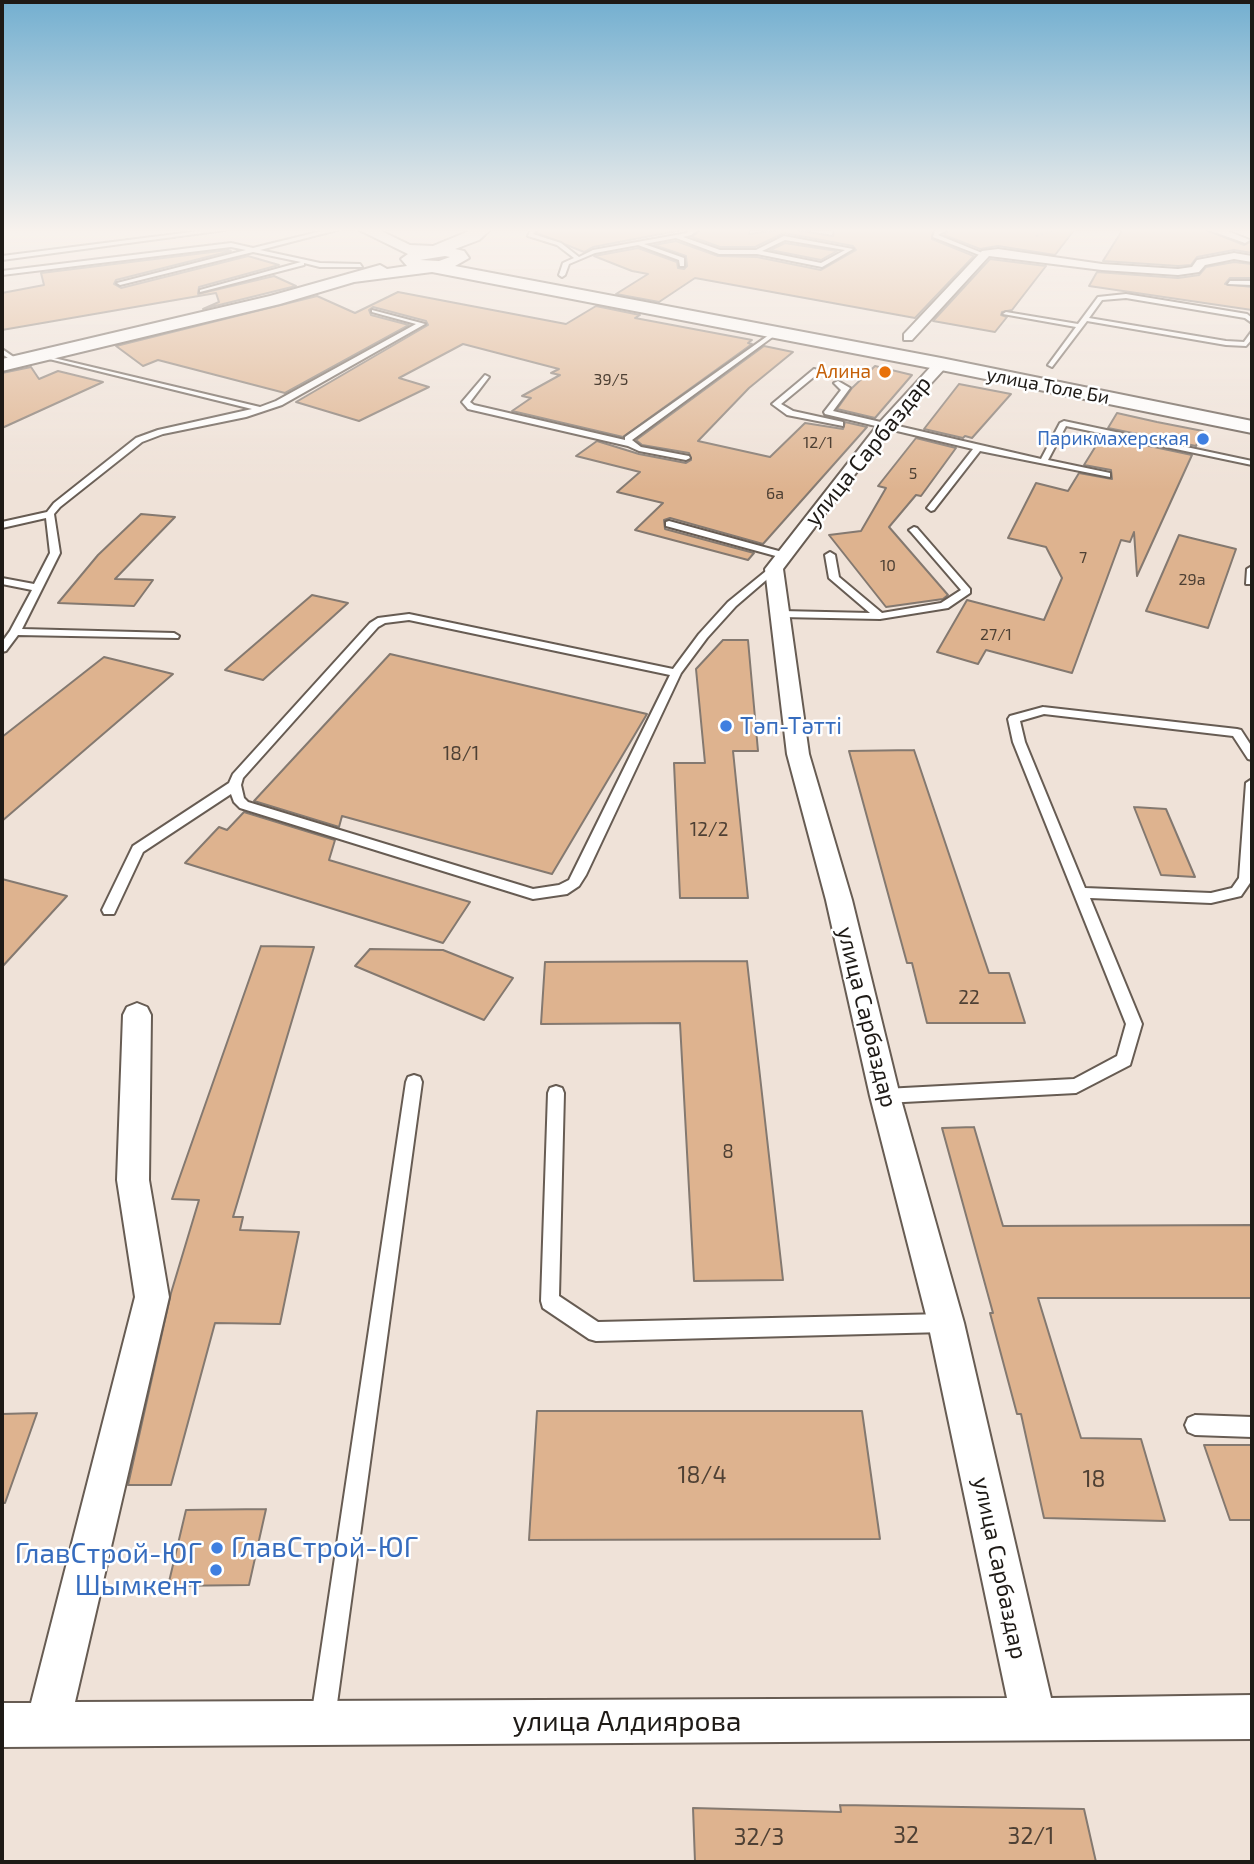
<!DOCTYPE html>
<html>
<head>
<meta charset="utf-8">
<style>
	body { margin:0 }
	#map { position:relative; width:1254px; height:1864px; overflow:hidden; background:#efe2d8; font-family:"Exo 2",sans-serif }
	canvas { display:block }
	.frame { position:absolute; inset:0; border:4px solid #1e1a16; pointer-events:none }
</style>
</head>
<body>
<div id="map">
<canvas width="1254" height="1864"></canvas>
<div class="frame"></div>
</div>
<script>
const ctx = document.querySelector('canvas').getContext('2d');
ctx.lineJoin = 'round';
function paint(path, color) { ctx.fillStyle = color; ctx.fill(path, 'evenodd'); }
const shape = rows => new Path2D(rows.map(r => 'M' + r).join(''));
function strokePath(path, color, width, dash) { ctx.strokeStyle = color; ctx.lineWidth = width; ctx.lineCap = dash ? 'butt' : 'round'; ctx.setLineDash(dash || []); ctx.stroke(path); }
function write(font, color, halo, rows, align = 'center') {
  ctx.font = font + ' "Exo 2",sans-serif'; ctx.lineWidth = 5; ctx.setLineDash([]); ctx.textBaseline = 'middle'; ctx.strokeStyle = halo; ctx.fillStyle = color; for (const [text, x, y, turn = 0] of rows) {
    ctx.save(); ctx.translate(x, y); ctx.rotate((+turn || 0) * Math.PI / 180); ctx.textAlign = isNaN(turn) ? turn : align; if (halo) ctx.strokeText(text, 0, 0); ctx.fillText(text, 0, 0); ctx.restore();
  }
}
const building = shape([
	[539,229,687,229,593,247,584,252,537,233,539,229],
	[702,229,749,229,749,234,789,229,833,236,834,229,933,229,932,239,974,256,915,318,695,278,659,302,616,294,648,274,632,271,594,256,638,248,677,262,678,268,684,269,687,266,686,256,654,245,676,241,718,256,757,257,821,270,856,250,853,246,784,233,755,247,720,247,692,237,702,229],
	[951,229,1075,229,1055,255,998,246,980,249,944,235,951,229],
	[1123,229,1204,229,1244,245,1252,241,1252,253,1234,250,1197,257,1191,265,1178,266,1103,261,1123,229],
	[785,243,837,251,821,260,770,250,785,243],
	[228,250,231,251,116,280,114,284,121,288,248,256,279,265,199,287,198,294,274,276,296,286,203,309,219,302,216,293,2,330,2,293,44,285,41,273,228,250],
	[990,259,1046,266,1012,310,1002,312,1001,315,1007,317,995,332,933,321,990,259],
	[1234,262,1252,264,1252,278,1230,278,1225,284,1252,287,1252,310,1089,286,1097,272,1178,278,1199,275,1206,267,1234,262],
	[398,292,566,324,596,306,640,315,635,318,752,340,748,343,752,344,623,437,512,411,531,398,522,396,560,375,551,373,559,369,463,344,399,378,429,387,359,421,296,402,428,325,426,321,373,307,369,310,371,315,409,325,285,393,158,360,143,366,116,346,317,296,355,313,398,292],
	[764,346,793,352,749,388,698,441,770,457,805,423,843,429,845,422,867,427,763,544,670,518,664,520,665,529,754,553,748,560,635,530,663,503,617,492,640,472,576,456,597,441,639,454,686,463,691,460,689,453,642,445,636,440,764,346],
	[875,366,912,375,875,418,837,409,852,388,875,366],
	[31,367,39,379,58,371,103,382,2,428,2,373,31,367],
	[959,384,1011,394,972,438,965,436,963,438,924,429,959,384],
	[1117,413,1157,422,1203,431,1196,446,1108,428,1117,413],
	[1102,436,1192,455,1137,576,1134,532,1130,542,1121,540,1072,673,986,650,978,664,937,652,967,600,1044,620,1062,578,1046,547,1008,538,1036,483,1068,491,1079,473,1112,479,1111,470,1084,465,1102,436],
	[916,438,956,448,921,496,916,495,889,527,948,595,943,599,886,607,829,535,861,531,886,488,878,486,916,438],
	[141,514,175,517,115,579,153,580,134,606,58,603,98,555,141,514],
	[1179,535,1236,549,1208,628,1146,611,1179,535],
	[312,595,348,603,263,680,225,670,312,595],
	[723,640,748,640,758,751,733,751,748,898,680,898,674,763,705,763,696,669,723,640],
	[390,654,647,714,552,874,342,816,339,827,254,801,390,654],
	[104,657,173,674,2,821,2,737,104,657],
	[914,750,989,973,1009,973,1025,1023,927,1023,912,963,907,963,849,751,914,750],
	[1134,807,1166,809,1195,877,1161,875,1134,807],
	[244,812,335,840,329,860,470,902,443,943,185,863,219,827,227,830,244,812],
	[2,879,67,896,2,967,2,879],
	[261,946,314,947,233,1217,243,1217,240,1230,299,1232,280,1324,215,1323,171,1485,128,1485,171,1293,199,1200,172,1199,261,946],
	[370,949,443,950,513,978,484,1020,355,966,370,949],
	[747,961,783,1280,694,1281,680,1023,541,1024,545,962,747,961],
	[974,1127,1003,1226,1252,1225,1252,1298,1038,1298,1081,1438,1141,1439,1165,1521,1044,1518,1021,1414,1017,1414,990,1313,993,1313,942,1128,974,1127],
	[537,1411,862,1411,880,1539,529,1540,537,1411],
	[37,1413,5,1503,2,1503,2,1414,37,1413],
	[1204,1445,1252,1445,1252,1520,1230,1520,1204,1445],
	[266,1509,249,1585,168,1586,186,1510,266,1509],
	[840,1805,1084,1809,1096,1862,695,1862,693,1808,841,1812,840,1805]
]);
const path = shape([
	[1036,236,1058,229]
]);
const lane = shape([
	[215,229,225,230,2,260,2,256,215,229],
	[330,229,341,229,260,250,320,263,360,264,362,267,320,267,304,263,304,265,200,292,200,290,301,262,253,252,120,285,117,283,246,250,231,247,2,275,2,271,231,243,253,248,330,229],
	[531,229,537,229,533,234,561,243,579,257,593,250,687,233,692,229,699,229,691,235,683,237,720,250,756,250,784,236,853,249,822,267,757,254,719,254,676,238,644,244,684,258,684,266,680,266,679,260,638,245,595,253,569,264,565,275,562,277,559,275,563,263,574,258,557,245,528,236,531,229],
	[785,240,845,250,821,263,762,251,785,240],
	[939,229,948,229,938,235,987,255,982,256,933,237,935,231,939,229],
	[1230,281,1252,281,1252,285,1228,284,1230,281],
	[1126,294,1247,314,1252,318,1252,323,1245,318,1126,298,1102,300,1089,318,1226,341,1244,342,1252,331,1252,339,1246,346,1226,345,1087,321,1052,367,1048,365,1076,327,1003,314,1006,312,1078,324,1098,297,1126,294],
	[372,310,425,324,282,405,246,417,163,434,142,442,60,507,54,514,60,553,22,629,174,633,179,636,178,638,18,635,6,651,2,652,2,642,10,631,32,590,2,584,2,578,34,584,50,553,46,518,2,528,2,522,47,512,54,503,136,438,158,430,252,409,37,356,37,354,260,407,276,401,416,324,372,312,372,310],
	[776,330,778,333,632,440,641,447,689,456,690,458,686,460,639,451,628,446,468,409,462,402,485,375,489,377,470,402,474,405,625,440,625,437,776,330],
	[2,349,18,360,18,362,14,362,2,354,2,349],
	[814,369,821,371,781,404,793,411,843,422,843,426,787,415,772,404,814,369],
	[838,381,850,388,833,411,1041,459,1060,423,1064,421,1252,461,1252,465,1066,426,1048,460,1110,473,1110,477,980,451,934,510,931,511,927,508,973,449,825,414,824,412,841,390,834,383,838,381],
	[669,521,786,553,788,555,783,558,666,526,666,522,669,521],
	[914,527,917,528,970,589,970,593,948,608,880,619,781,617,776,614,781,611,870,613,829,578,825,555,830,552,835,555,839,577,882,613,941,603,961,590,911,532,909,530,914,527],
	[1252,566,1252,584,1246,584,1247,569,1252,566],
	[771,567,779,569,736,606,707,638,681,673,586,875,579,886,567,894,533,899,240,808,234,802,231,794,143,852,114,914,104,914,102,910,133,846,229,783,233,774,370,623,378,618,409,614,673,669,699,634,728,602,771,567],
	[409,620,670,675,569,880,559,885,533,889,248,802,244,798,241,785,243,778,378,627,385,623,409,620],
	[1043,707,1237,729,1241,730,1252,747,1252,760,1248,759,1233,736,1044,714,1020,721,1025,742,1085,888,1211,893,1232,888,1239,878,1246,783,1252,779,1252,880,1241,896,1211,903,1090,898,1142,1024,1130,1065,1076,1093,885,1103,879,1101,877,1096,879,1091,885,1089,1074,1079,1117,1056,1126,1024,1013,742,1008,719,1010,716,1043,707],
	[414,1075,420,1077,422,1082,335,1718,331,1726,323,1730,315,1726,311,1718,406,1082,408,1077,414,1075],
	[556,1086,562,1088,564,1093,559,1296,598,1322,945,1314,952,1316,954,1323,952,1330,945,1332,596,1341,589,1339,543,1308,541,1301,548,1093,550,1088,556,1086],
	[1195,1415,1252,1417,1252,1437,1195,1435,1188,1432,1185,1425,1188,1418,1195,1415]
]);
const street = shape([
	[1206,229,1222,229,1250,240,1245,243,1206,229],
	[998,249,1102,264,1178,269,1192,267,1197,260,1234,253,1252,256,1252,262,1234,259,1205,265,1199,272,1178,275,1102,270,989,256,912,340,904,340,904,334,982,251,998,249],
	[941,360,948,364,946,367,890,428,783,569,809,754,852,900,900,1096,964,1323,1051,1698,1252,1695,1252,1739,2,1747,2,1703,31,1703,135,1297,117,1180,123,1015,127,1007,137,1003,147,1007,151,1015,149,1180,169,1297,75,1702,1007,1698,928,1323,870,1096,826,900,787,754,765,569,880,422,936,361,941,360]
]);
const secondary = shape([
	[357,229,377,229,410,245,433,246,474,229,491,229,479,240,455,249,464,251,469,258,455,266,941,358,1252,421,1252,433,941,370,432,272,354,282,280,304,2,371,2,359,270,296,380,265,387,269,407,266,401,259,408,254,357,229],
	[445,256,450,257,439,261,420,260,445,256]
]);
const markers = [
	[885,372,7,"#e8710a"],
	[1203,439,7,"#3f7fe0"],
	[726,726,7,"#3f7fe0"],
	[217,1548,7,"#3f7fe0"],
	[216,1570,7,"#3f7fe0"]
];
const farNumbernames = [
	["39/5",611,380],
	["12/1",818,443],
	["5",913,474],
	["6а",775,494],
	["7",1083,558],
	["10",888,566],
	["29а",1192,580],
	["27/1",996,635]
];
const farFoodnames = [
	["Алина",871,372]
];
const farStreetnames = [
	["улица Толе Би",1048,386,11]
];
const farShopnames = [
	["Парикмахерская",1189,439]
];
const numberNames = [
	["18/1",461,754],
	["12/2",709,830],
	["22",969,998],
	["8",728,1152]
];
const streetNames = [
	["улица Сарбаздар",868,451,-51],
	["улица Сарбаздар",867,1017,76],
	["улица Сарбаздар",1000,1568,78]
];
const shopNames = [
	["Тәп-Тәтті",740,726]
];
const nearNumbernames = [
	["18/4",702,1475],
	["18",1094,1479],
	["32",906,1835],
	["32/1",1031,1836],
	["32/3",759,1837]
];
const nearShopnames = [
	["ГлавСтрой-ЮГ",231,1548],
	["ГлавСтрой-ЮГ",202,1554,"right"],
	["Шымкент",202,1586,"right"]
];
const nearStreetnames = [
	["улица Алдиярова",627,1722]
];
paint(building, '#deb38f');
strokePath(building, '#847970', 2);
strokePath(lane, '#675c53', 4);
strokePath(street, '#675c53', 4);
strokePath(secondary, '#675c53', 4);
strokePath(path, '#a1978f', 2, [2.5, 2.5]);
paint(lane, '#fff');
paint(street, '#fff');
paint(secondary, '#fff');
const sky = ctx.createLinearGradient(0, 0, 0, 490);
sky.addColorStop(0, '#73afd0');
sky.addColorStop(0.47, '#f8f2ed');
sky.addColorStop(1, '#f8f2ed00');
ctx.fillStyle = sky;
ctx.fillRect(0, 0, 1254, 490);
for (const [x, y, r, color] of markers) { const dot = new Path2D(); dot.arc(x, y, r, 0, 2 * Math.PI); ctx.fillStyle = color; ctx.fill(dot); strokePath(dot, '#fff', 2.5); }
write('16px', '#4e4034', null, farNumbernames);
write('19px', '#c56008', '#fff', farFoodnames, 'right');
write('19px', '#1e1a16', '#fff', farStreetnames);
write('19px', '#366cbe', '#fff', farShopnames, 'right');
write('19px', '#4e4034', null, numberNames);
write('23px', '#1e1a16', '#fff', streetNames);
write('23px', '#366cbe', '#fff', shopNames, 'left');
write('23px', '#4e4034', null, nearNumbernames);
write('28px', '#366cbe', '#fff', nearShopnames, 'left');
write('28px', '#1e1a16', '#fff', nearStreetnames);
</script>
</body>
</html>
